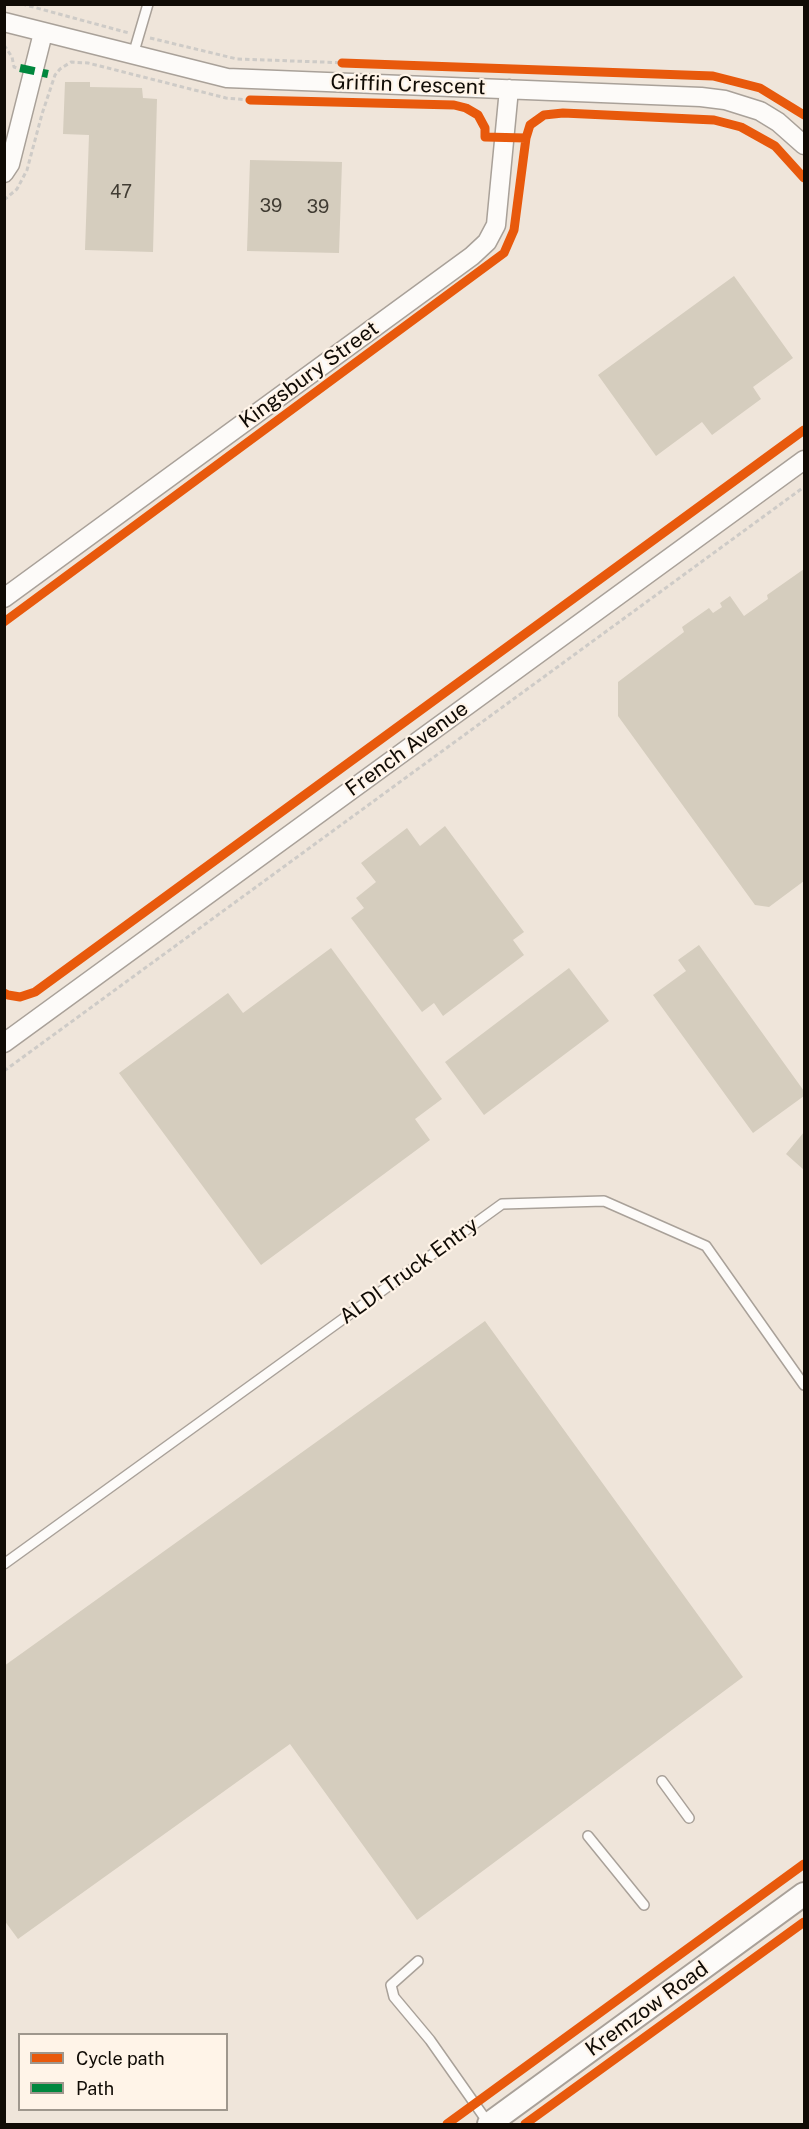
<!DOCTYPE html>
<html>
<head>
<meta charset="utf-8">
<style>
	body { margin:0 }
	#map { position:relative; width:809px; height:2129px; overflow:hidden; background:#efe5da; font-family:"Public Sans",sans-serif }
	canvas { display:block }
	.frame { position:absolute; inset:0; border:6px solid #100b05; pointer-events:none }
	.legend { position:absolute; left:18px; top:2033px; width:210px; height:78px; box-sizing:border-box; background:#fff4e8; border:2px solid #9f978d; margin:0; padding:8px 10px; list-style:none; font-size:18px; color:#100b05 }
	.legend li { display:flex; align-items:center; gap:12px; height:30px }
	.legend b { width:30px; border:2px solid #9f978d }
</style>
</head>
<body>
<div id="map">
<canvas width="809" height="2129"></canvas>
<div class="frame"></div>
<ul class="legend">
<li><b style="height:8px;background:#e8590c"></b>Cycle path</li>
<li><b style="height:8px;background:#00873e"></b>Path</li>
</ul>
</div>
<script>
const ctx = document.querySelector('canvas').getContext('2d');
ctx.lineJoin = 'round';
function paint(path, color) { ctx.fillStyle = color; ctx.fill(path, 'evenodd'); }
const shape = rows => new Path2D(rows.map(r => 'M' + r).join(''));
function strokePath(path, color, width, dash) { ctx.strokeStyle = color; ctx.lineWidth = width; ctx.lineCap = dash ? 'butt' : 'round'; ctx.setLineDash(dash || []); ctx.stroke(path); }
function write(font, color, halo, rows, align = 'center') {
  ctx.font = font + ' "Public Sans",sans-serif'; ctx.lineWidth = 4.5; ctx.setLineDash([]); ctx.textBaseline = 'middle'; ctx.strokeStyle = halo; ctx.fillStyle = color; for (const [text, x, y, turn = 0] of rows) {
    ctx.save(); ctx.translate(x, y); ctx.rotate((+turn || 0) * Math.PI / 180); ctx.textAlign = isNaN(turn) ? turn : align; if (halo) ctx.strokeText(text, 0, 0); ctx.fillText(text, 0, 0); ctx.restore();
  }
}
const building = shape([
	[65,82,90,82,90,87,142,88,143,98,157,99,153,252,85,250,89,135,63,134],
	[250,160,342,162,339,253,247,251],
	[734,276,793,358,753,387,761,399,712,435,702,422,656,456,598,375],
	[804,569,804,881,769,907,755,905,618,716,618,682,684,632,682,627,709,608,713,613,722,607,720,603,730,596,744,616,768,599,767,595],
	[445,826,524,932,513,940,524,955,443,1016,434,1003,422,1012,351,918,364,908,356,898,376,882,361,863,407,828,420,846],
	[699,945,804,1091,804,1096,753,1133,653,995,686,971,678,960],
	[331,948,442,1099,415,1119,430,1140,261,1265,119,1073,228,993,243,1013],
	[569,968,609,1021,484,1115,445,1062],
	[804,1132,804,1170,786,1154],
	[485,1321,743,1677,417,1920,290,1744,18,1939,4,1920,4,1666]
]);
const path = shape([
	[22,4,129,33],
	[150,38,237,59,713,76,760,88,804,115],
	[4,45,12,57,14,67,17,68],
	[455,105,466,108,478,115,485,128,485,137,489,137],
	[4,200,17,189,27,170,42,114,55,75,60,69,71,62,88,63,226,98,250,100,433,105],
	[482,271,504,253,514,230,526,138,530,125,544,115,563,113,714,120,741,127,775,146,804,178],
	[4,622,477,275],
	[4,993,8,995,20,997,35,992,804,430],
	[4,1071,804,487],
	[484,2098,804,1864],
	[447,2124,466,2111],
	[525,2124,804,1922]
]);
const service = shape([
	[133,55,148,4],
	[4,1564,502,1204,604,1201,706,1246,804,1385],
	[662,1781,689,1818],
	[588,1836,644,1905],
	[418,1961,391,1985,394,1997,430,2040,489,2124]
]);
const minor = shape([
	[4,22,227,78,701,97,725,100,760,111,778,122,804,145],
	[4,173,10,164,43,33],
	[4,598,472,256,487,242,496,225,509,89],
	[4,1043,804,460]
]);
const tertiary = shape([
	[489,2124,804,1894]
]);
const quiet = shape([
	[20,68,48,74]
]);
const cycleway = shape([
	[342,63,713,76,760,88,804,115],
	[250,100,454,105,466,108,478,115,485,128,485,137,526,138],
	[4,622,504,253,514,230,526,138,530,125,544,115,563,113,714,120,741,127,775,146,804,178],
	[4,993,8,995,20,997,35,992,804,430],
	[447,2124,804,1864],
	[525,2124,804,1922]
]);
const numberNames = [
	["47",121,192],
	["39",271,206],
	["39",318,207]
];
const streetNames = [
	["Griffin Crescent",408,85,2],
	["Kingsbury Street",309,375,-36],
	["French Avenue",407,749,-36],
	["ALDI Truck Entry",409,1271,-36],
	["Kremzow Road",647,2009,-36]
];
paint(building, '#d5cdbe');
strokePath(service, '#a9a199', 12);
strokePath(minor, '#a9a199', 21);
strokePath(tertiary, '#a9a199', 26);
strokePath(path, '#cecbc7', 3, [4.5, 3]);
strokePath(service, '#fdfbf9', 9);
strokePath(minor, '#fdfbf9', 18);
strokePath(tertiary, '#fdfbf9', 22);
strokePath(quiet, '#00873e', 8, [15, 8]);
strokePath(cycleway, '#e8590c', 9);
write('18px', '#413c33', null, numberNames);
write('21px', '#100b05', '#fff4e8', streetNames);
</script>
</body>
</html>
